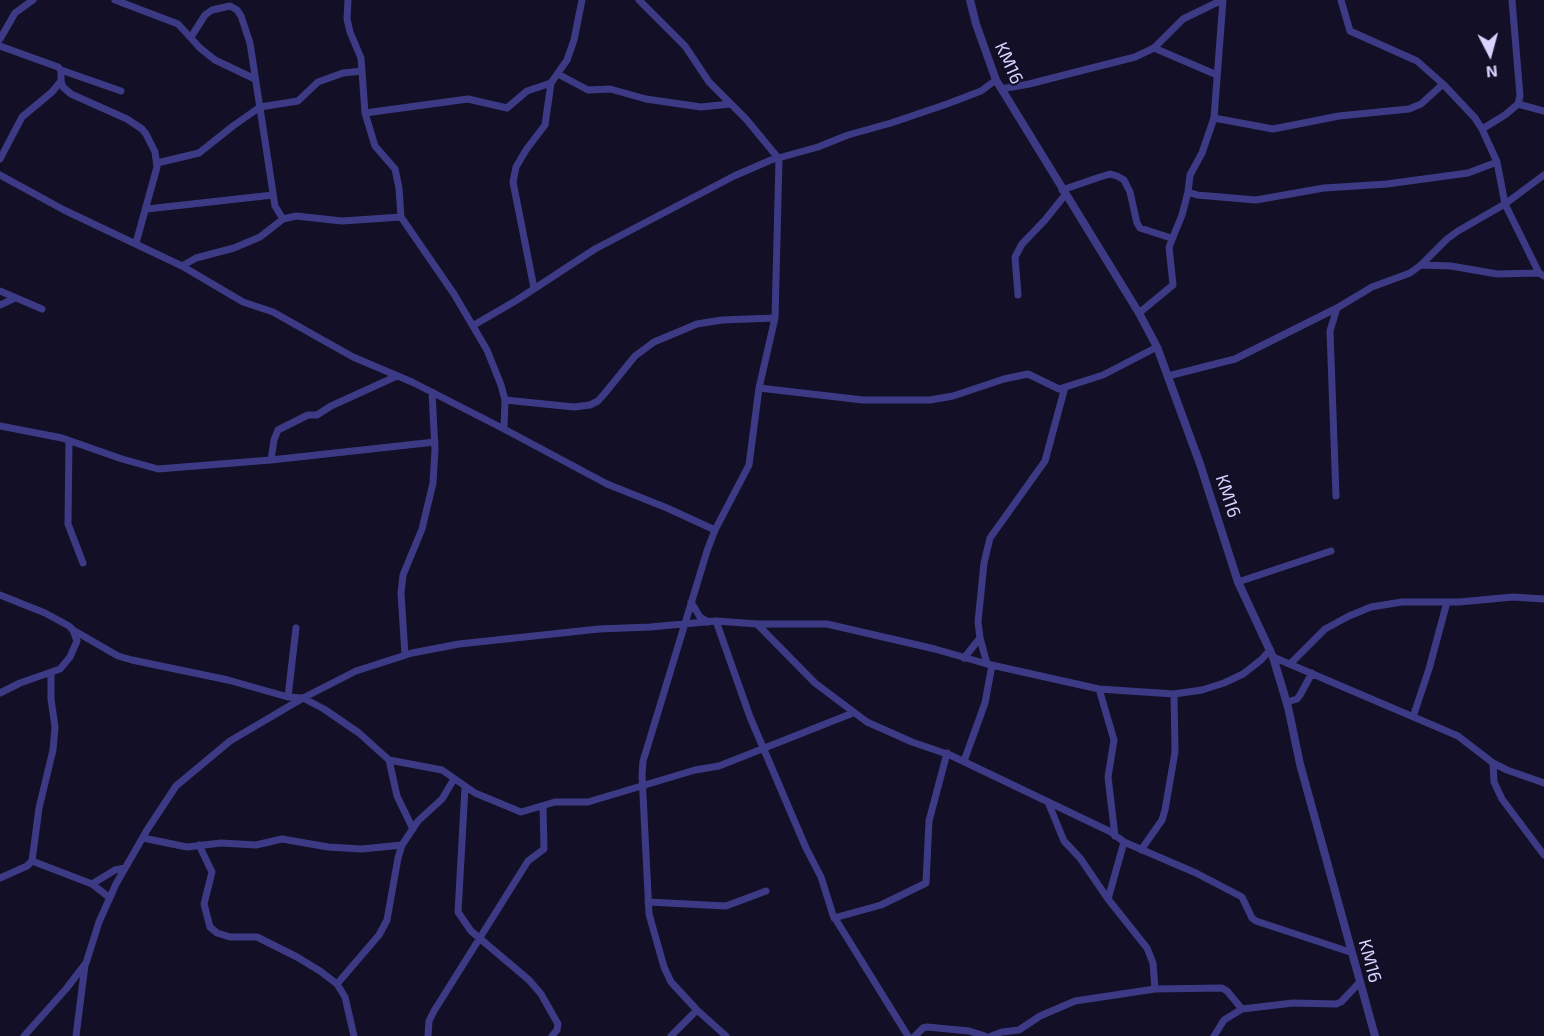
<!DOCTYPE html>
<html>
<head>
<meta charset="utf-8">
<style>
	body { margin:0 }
	#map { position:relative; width:1544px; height:1036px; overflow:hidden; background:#130f26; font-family:"Exo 2",sans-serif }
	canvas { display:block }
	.north { position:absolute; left:1460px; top:24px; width:60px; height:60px; -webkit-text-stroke:4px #130f26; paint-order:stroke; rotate:174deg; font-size:16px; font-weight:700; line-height:24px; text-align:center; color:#d9d4ff }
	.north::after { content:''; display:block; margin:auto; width:21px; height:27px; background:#d9d4ff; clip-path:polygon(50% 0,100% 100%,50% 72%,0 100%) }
</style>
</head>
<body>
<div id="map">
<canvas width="1544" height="1036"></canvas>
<div class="north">N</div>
</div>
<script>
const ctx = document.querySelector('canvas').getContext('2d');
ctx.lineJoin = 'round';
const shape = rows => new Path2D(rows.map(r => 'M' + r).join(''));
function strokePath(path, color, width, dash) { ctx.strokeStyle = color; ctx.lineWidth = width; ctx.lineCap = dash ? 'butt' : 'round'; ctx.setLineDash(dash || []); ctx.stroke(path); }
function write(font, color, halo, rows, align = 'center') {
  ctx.font = font + ' "Exo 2",sans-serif'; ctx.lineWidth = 4.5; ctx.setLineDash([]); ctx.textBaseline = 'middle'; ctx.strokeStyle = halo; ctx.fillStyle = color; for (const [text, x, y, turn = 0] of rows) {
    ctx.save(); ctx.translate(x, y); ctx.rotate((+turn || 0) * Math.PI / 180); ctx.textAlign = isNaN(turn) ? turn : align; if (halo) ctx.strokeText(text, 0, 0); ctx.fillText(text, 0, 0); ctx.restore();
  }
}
const minor = shape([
	[115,0,178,24,200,48,215,60,255,79],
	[348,0,347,19,350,32,361,58,365,113,375,146,395,169,399,188,401,217,454,294,487,350,501,385,505,400,504,429],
	[639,0,685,46,709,82,746,119,779,159,775,318,759,388,749,465,715,530,707,551,648,745,643,761,642,775,649,914,664,967,671,982,697,1010,726,1036],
	[1341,0,1350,31,1417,61,1443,84,1475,118,1482,129,1497,162,1505,204,1539,273],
	[0,39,15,13,33,0],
	[0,46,58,67,61,70,61,81,63,87,71,94,127,119,142,129,146,134,155,152,157,167,136,243],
	[1154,48,1217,75],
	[61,70,121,91],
	[558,74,588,90,610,89,646,99,701,107,730,104],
	[1001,89,1029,84,1135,57,1154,48,1183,19,1222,0],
	[1518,104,1544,111],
	[365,113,468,99,507,108,527,91,551,83],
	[1214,118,1273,129,1339,116,1409,109,1421,104,1443,84],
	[1482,129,1505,115,1518,104,1520,96,1512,0],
	[0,159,22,117,52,92,61,81],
	[157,163,199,153,233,126,260,107,298,101,318,82,343,73,362,71],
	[0,175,64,210,182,266,243,302,273,312,353,357,412,382,504,429,607,484,667,508,715,530],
	[1062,190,1100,177,1110,174,1117,176,1124,180,1130,192,1137,223,1140,228,1171,238],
	[1188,192,1197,195,1256,200,1324,188,1387,184,1468,173,1497,162],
	[147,209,273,195],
	[283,219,296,216,342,221,401,217],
	[1421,265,1451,266,1497,274,1539,273,1544,276],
	[182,266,196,258,234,248,260,237,283,219,275,206,250,43,241,16,237,10,230,6,212,10,205,15,191,37],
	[534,288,513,182,516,167,526,150,545,125,551,83,567,60,574,40,582,0],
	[0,291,42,309],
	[1018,295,1015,257,1022,244,1045,220,1065,195],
	[0,305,15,298],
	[1139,313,1173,285,1169,247,1182,215,1188,192,1190,175,1202,153,1214,118,1223,0],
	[474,325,517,300,595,249,734,176,771,160,818,147,848,135,891,123,947,104,981,91,996,80],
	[1168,376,1235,359,1337,308,1372,287,1410,273,1421,265,1447,239,1458,231,1505,204,1544,175],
	[759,388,863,400,930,400,953,396,1004,379,1028,374,1059,389,1103,375,1157,347],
	[505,400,574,407,590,405,598,401,605,393,635,356,654,342,697,324,722,320,775,318],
	[0,426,62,438,122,459,158,469,271,460,435,442],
	[69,441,68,524,83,563],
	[271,460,274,440,278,430,308,415,317,415,331,406,397,376],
	[1336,496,1330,331,1337,308],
	[1238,582,1331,551],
	[0,595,45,613,69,626,73,630,77,641,70,657,60,669,20,683,0,693],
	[691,602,700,617,708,622],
	[716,621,750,717,806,848,821,877,833,915,908,1036],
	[757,624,815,683,867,722,912,742,950,755,1111,832,1124,842,1196,873,1242,897,1252,918,1256,921,1350,952],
	[73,630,118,656,132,660,228,680,288,697,303,698,324,709,359,733,389,760,397,796,413,829],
	[405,655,401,593,403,575,422,529,433,483,435,450,432,392],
	[1273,657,1458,736,1493,763,1507,770,1544,783],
	[964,658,980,638],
	[987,664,980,638,978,622,984,563,990,538,1045,461,1065,387],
	[1290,664,1325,629,1349,616,1371,607,1402,602,1459,602,1513,597,1544,599],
	[51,673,51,699,55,727,53,750,39,808,32,861,92,884,110,898],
	[1099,689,1114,740,1108,777,1115,836],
	[288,697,296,628],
	[1287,702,1297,699,1300,695,1312,673],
	[1413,717,1429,669,1447,602],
	[389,760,442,770,475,793,521,812,555,802,588,802,695,770,719,766,853,713],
	[964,761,985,703,992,665],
	[1493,763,1494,782,1502,799,1544,855],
	[465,788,458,912,471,931,529,980,541,994,558,1024,557,1030,552,1036],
	[1048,802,1064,841,1080,858,1108,899,1147,948,1153,963,1155,989],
	[143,838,187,847,221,843,256,845,282,839,328,847,362,849,402,845],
	[199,845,212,872,204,904,210,927,217,933,230,937,257,937,297,957,320,971,337,984,345,997,354,1036],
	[1141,850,1162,820,1165,810,1175,752,1174,694],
	[0,878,27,866,32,861],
	[92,884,115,870,125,868],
	[1108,899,1124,842],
	[648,902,726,906,766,891],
	[834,918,881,905,926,883,929,821,947,753],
	[337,984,379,935,387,920,398,858,402,845,418,821,442,799,454,779],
	[24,1036,66,989,86,963,99,922,116,884,147,830,176,786,230,741,303,698,356,671,412,653,459,644,599,629,650,627,716,621,757,624,827,624,935,649,987,664,1099,689,1174,694,1202,690,1224,683,1243,674,1261,660,1270,650],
	[76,1036,85,965],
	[428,1036,429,1021,434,1011,528,861,544,849,543,806],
	[671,1036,697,1010],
	[915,1036,923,1028,927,1027,969,1031,985,1036],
	[991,1036,1002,1032,1019,1030,1040,1016,1075,1001,1155,989,1222,988,1227,991,1242,1009],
	[1214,1036,1224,1020,1242,1009,1293,1003,1336,1004,1341,1002,1359,983]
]);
const tertiary = shape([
	[970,0,976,24,996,80,1139,313,1157,347,1200,464,1238,582,1273,657,1288,707,1300,764,1375,1036]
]);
const streetNames = [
	["KM16",1009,63,66],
	["KM16",1228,496,72],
	["KM16",1370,961,75]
];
strokePath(minor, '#3d3a85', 7);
strokePath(tertiary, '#3d3a85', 8);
write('18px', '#d9d4ff', '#130f26', streetNames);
</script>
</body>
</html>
